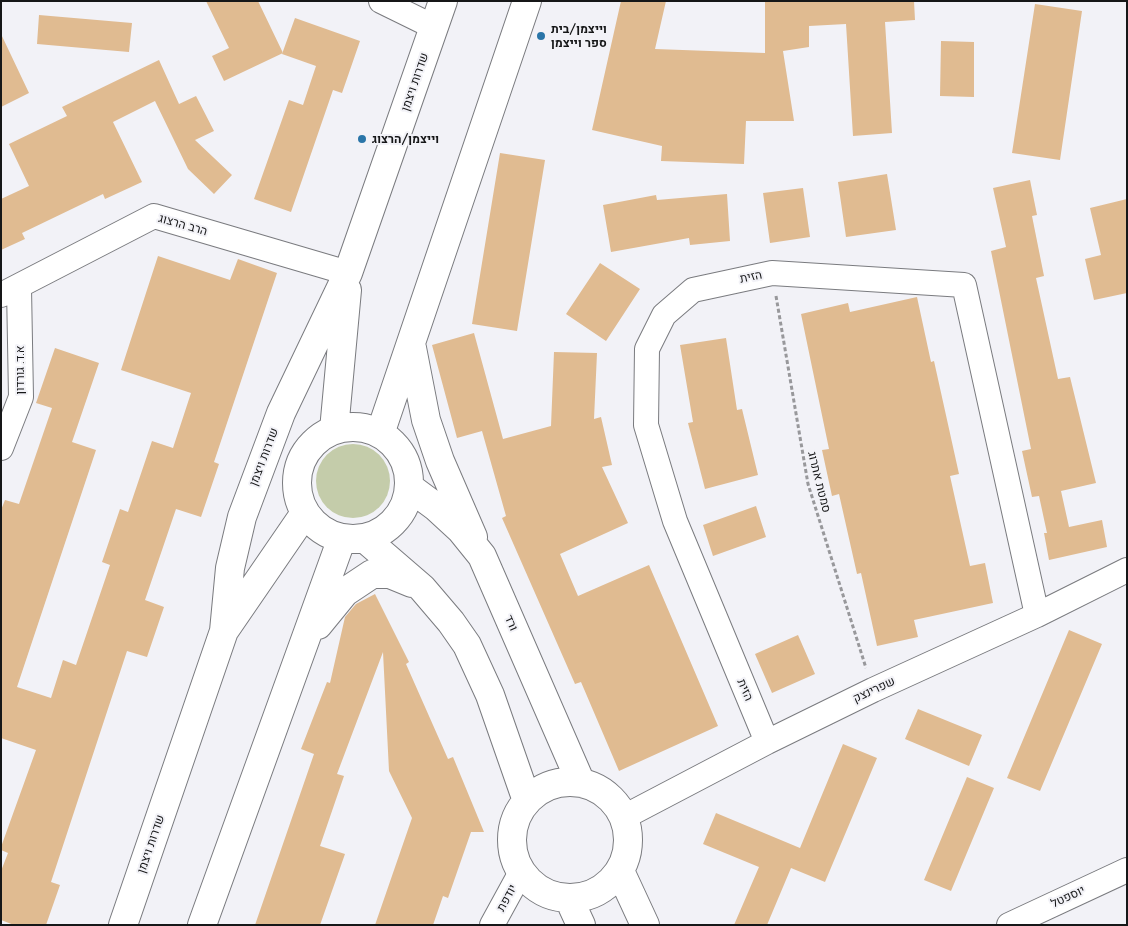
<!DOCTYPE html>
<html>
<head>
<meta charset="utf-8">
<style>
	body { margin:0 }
	#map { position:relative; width:1128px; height:926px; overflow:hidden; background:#f2f2f7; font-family:Quicksand,sans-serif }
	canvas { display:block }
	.frame { position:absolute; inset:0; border:2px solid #161718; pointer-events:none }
</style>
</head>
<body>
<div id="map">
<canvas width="1128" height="926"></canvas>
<div class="frame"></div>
</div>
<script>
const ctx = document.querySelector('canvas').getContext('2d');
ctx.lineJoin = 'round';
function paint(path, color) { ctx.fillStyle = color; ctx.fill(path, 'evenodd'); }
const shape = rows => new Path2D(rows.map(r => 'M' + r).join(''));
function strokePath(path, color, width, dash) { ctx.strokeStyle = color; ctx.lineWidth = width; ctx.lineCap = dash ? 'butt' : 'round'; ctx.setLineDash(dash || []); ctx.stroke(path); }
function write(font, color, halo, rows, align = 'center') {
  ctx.font = font + ' Quicksand,Heebo,sans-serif'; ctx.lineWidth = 4; ctx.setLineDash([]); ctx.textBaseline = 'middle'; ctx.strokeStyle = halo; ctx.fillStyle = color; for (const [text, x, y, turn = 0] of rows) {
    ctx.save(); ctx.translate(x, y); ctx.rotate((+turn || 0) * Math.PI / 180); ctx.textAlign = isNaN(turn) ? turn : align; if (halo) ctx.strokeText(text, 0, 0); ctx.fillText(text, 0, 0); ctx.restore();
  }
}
const green = shape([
	'316 481a37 37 0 1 1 74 0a37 37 0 1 1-74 0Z'
]);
const building = shape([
	[206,1,258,1,283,53,224,81,212,56,229,48],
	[621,1,666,1,655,49,765,53,765,1,914,1,915,20,885,22,892,133,853,136,846,24,809,26,809,47,783,51,794,121,746,121,744,164,661,161,662,146,592,130],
	[1035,4,1082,11,1060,160,1012,153],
	[39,15,132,23,129,52,37,44],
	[295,18,360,41,342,93,333,90,291,212,254,199,289,100,303,105,316,66,282,54],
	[1,34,29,93,1,107],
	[941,41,974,42,974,97,940,96],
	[159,60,179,104,196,96,214,131,195,140,232,175,214,194,188,169,155,101,113,122,142,182,105,199,103,194,22,233,25,239,1,250,1,199,29,186,9,144,67,116,62,107],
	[500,153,545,160,517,331,472,324],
	[887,174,896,230,846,237,838,182],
	[1030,180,1037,215,1032,216,1044,276,1036,278,1058,379,1070,377,1096,483,1061,491,1069,527,1102,520,1107,547,1049,560,1044,533,1047,533,1039,496,1032,497,1022,451,1031,449,991,251,1006,247,993,188],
	[803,188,810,237,770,243,763,193],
	[727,194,730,241,690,245,689,238,611,252,603,205,656,195,657,200],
	[1127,199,1127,293,1094,300,1085,259,1101,255,1090,208],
	[158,256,230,280,238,259,277,273,214,462,219,464,201,517,176,509,145,600,164,607,147,657,127,651,51,882,60,885,46,925,14,925,1,920,1,871,8,853,1,850,1,847,36,750,1,738,1,510,5,500,19,504,52,408,36,403,55,348,99,363,72,442,96,450,17,687,51,698,63,660,76,665,110,565,102,562,120,509,128,512,152,441,173,448,191,393,121,370],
	[600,263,640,289,606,341,566,314],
	[917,297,931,362,934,361,959,474,950,476,970,566,985,563,993,603,914,620,918,637,877,646,861,573,857,574,839,494,832,496,822,450,829,449,801,314,848,303,850,312],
	[474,333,503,439,551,426,554,352,597,353,594,419,601,417,612,465,602,467,628,523,560,554,578,596,649,565,718,726,619,771,581,682,575,684,502,518,506,516,482,431,457,438,432,345],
	[726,338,737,410,742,409,758,475,705,489,688,423,693,422,680,345],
	[756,506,766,537,713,556,703,525],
	[375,594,409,662,406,664,448,759,453,757,484,832,471,832,448,898,443,896,433,925,375,925,412,818,389,771,383,652,337,774,344,776,320,846,345,854,320,925,255,925,314,754,301,749,327,682,330,683,345,617,356,604],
	[1069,630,1102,644,1040,791,1007,778],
	[798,635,815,674,772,693,755,654],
	[918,709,982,735,969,766,905,739],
	[843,744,877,758,825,882,791,868,767,925,734,925,759,867,703,844,716,813,800,848],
	[967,777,994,788,951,891,924,880]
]);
const path = shape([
	[776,296,808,484,866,668]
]);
const street = shape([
	[381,1,434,27],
	[1,295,154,216,348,273],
	[1,448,21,397,19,288],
	[767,742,675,521,646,425,647,349,664,315,693,290,772,273,964,285,1037,615],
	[624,817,767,742,873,690,1037,615,1127,570],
	[492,925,521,872],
	[1009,925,1127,870]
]);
const secondary = shape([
	[412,348,426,420,440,461,473,537],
	'297 483a56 56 0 1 1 112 0a56 56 0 1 1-112 0Z',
	[334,430,347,290],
	[380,434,527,1],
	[409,487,436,507,461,530,482,556,581,783],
	[364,538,422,588,451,622,467,645,490,695,527,801],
	[318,625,345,592,372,574,390,574,412,583],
	[224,631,305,513],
	'512 840a58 58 0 1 1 116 0a58 58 0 1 1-116 0Z',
	[620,871,645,925],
	[569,899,581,925],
	[123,925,224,631,230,568,242,517,281,413,348,273,443,1],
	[202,925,342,538]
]);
const markers = [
	[541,36,5,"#2a75a8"],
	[362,139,5,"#2a75a8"]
];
const poiNames = [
	["וייצמן/בית",551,29],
	["ספר וייצמן",551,43],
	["וייצמן/הרצוג",372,139]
];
const streetNames = [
	["שדרות ויצמן",415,82,-71],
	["הרב הרצוג",183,225,16],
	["הזית",751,277,-12],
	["א.ד. גורדון",20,370,-90],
	["שדרות ויצמן",264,457,-69],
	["סמטת אתרוג",819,482,76],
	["ורד",511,623,66],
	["הזית",745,690,67],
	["שפרינצק",874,690,-25],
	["שדרות ויצמן",151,844,-71],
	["יוספטל",1068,897,-25],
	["יודפת",507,898,-61]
];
paint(green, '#c4ccaa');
paint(building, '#e0bb91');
strokePath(street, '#7a7b7f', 26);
strokePath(secondary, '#7a7b7f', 30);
strokePath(path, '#98989b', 3, [4, 2.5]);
strokePath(street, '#fff', 24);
strokePath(secondary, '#fff', 28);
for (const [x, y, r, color] of markers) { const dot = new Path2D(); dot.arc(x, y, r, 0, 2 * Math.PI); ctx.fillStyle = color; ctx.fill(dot); strokePath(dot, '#f2f2f7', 2); }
write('bold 12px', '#161718', '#f2f2f7', poiNames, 'left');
write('12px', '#161718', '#f2f2f7', streetNames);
</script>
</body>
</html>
